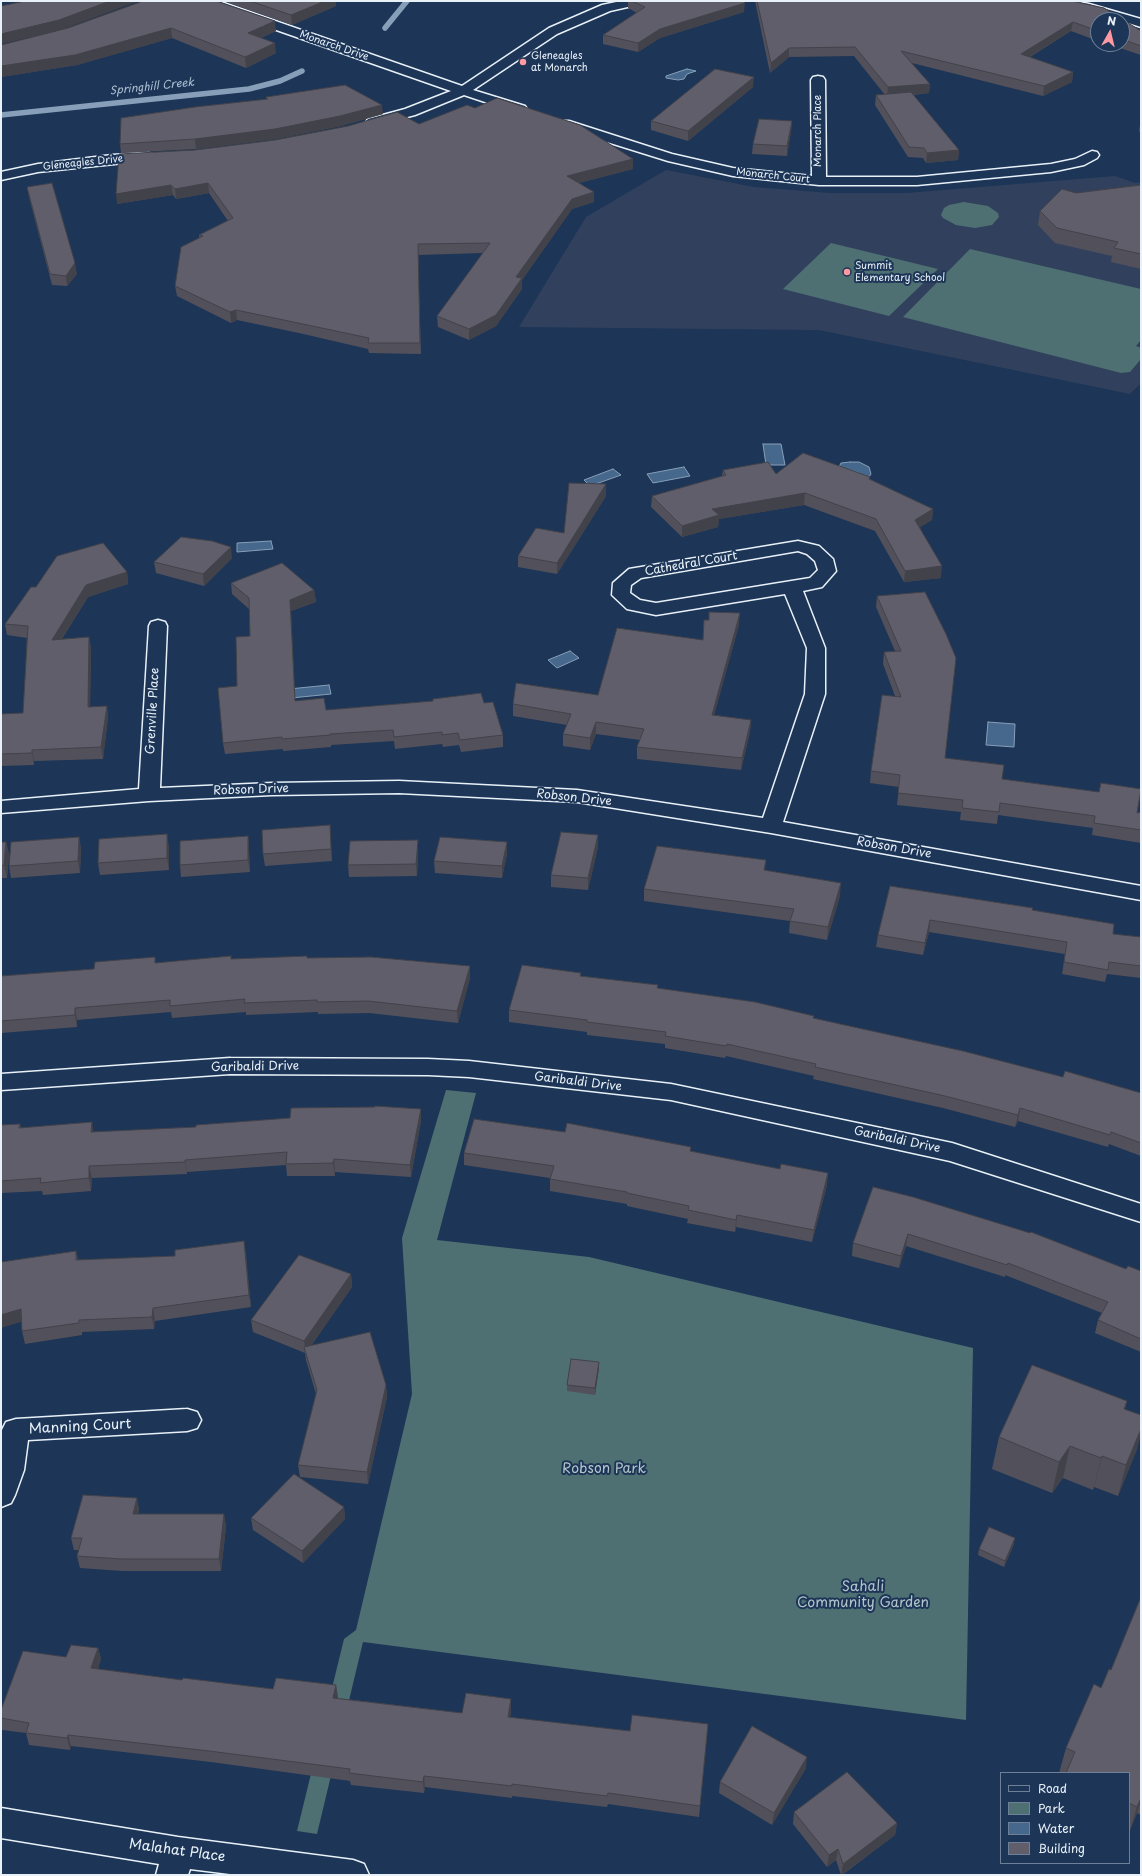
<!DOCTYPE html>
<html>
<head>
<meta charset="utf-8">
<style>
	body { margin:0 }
	#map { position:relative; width:1142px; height:1876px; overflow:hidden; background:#1d3557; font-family:"Playpen Sans",sans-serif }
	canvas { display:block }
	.frame { position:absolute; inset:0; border:2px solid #e8f1f8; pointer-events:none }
	.legend { position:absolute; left:1000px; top:1772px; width:130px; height:92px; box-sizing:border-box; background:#1d3557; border:1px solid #6e8097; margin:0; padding:5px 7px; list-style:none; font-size:12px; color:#e8f1f8 }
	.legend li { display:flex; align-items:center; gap:8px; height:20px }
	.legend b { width:20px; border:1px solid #6e8097 }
	.north { position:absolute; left:1090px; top:12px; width:40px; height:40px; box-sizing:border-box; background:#1d3557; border:1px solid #6e8097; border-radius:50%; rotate:8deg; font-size:11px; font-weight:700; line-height:16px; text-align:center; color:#e8f1f8 }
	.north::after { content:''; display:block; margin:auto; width:14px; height:18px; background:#ff9aa2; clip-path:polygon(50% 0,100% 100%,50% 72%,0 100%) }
</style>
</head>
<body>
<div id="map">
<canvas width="1142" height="1876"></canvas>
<div class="frame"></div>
<ul class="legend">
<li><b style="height:5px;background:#1d3557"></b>Road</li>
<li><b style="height:11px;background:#4e7072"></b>Park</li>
<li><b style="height:11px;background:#47688d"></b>Water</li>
<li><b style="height:11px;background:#5f5e6a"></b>Building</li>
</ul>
<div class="north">N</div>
</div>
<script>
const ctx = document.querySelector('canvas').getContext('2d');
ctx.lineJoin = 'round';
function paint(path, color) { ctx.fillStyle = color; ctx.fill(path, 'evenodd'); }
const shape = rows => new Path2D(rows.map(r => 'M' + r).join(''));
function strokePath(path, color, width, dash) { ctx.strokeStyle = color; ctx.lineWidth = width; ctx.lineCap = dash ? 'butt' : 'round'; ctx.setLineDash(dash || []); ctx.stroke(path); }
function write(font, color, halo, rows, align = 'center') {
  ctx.font = font + ' "Playpen Sans",sans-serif'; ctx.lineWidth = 4; ctx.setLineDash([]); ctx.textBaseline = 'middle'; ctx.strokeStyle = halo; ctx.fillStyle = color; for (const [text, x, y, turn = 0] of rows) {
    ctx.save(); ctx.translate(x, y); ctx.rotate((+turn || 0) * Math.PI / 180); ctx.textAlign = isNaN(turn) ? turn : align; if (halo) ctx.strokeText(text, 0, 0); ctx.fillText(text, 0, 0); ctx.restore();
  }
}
const built = shape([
	[666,170,754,187,830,193,907,193,1115,176,1135,183,1141,182,1141,383,1130,394,819,330,519,327,586,217]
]);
const green = shape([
	[964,202,988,206,998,213,999,217,992,225,975,228,956,225,943,218,941,215,944,208,949,205],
	[831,243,938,269,889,316,783,289],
	[970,249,1141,289,1141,340,1136,346,1141,348,1141,359,1130,372,1121,373,903,317],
	[446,1090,476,1093,437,1240,589,1257,973,1348,966,1720,363,1642,317,1834,297,1831,344,1639,356,1630,412,1394,402,1238]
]);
const water = shape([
	[687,69,696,71,687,74,684,79,678,80,666,78,666,76,687,69],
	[763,444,781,444,785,465,766,465,763,444],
	[850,462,859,462,869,467,871,474,869,477,862,476,859,473,839,467,841,463,850,462],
	[684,467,690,476,653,483,647,474,684,467],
	[613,469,621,475,590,486,584,480,613,469],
	[271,541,273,549,237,552,237,543,271,541],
	[570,651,579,658,557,668,548,660,570,651],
	[329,685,331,694,291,698,289,689,329,685],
	[988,722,1015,724,1014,747,986,745,988,722]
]);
const stream = shape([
	[385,28,407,1],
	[1,115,249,89,280,81,302,71]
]);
const minor = shape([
	[200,1,218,1,462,86,549,28,602,5,621,1,643,1,641,4,610,11,557,34,473,90,525,106,527,109,525,112,515,112,464,95,415,115,373,126,368,125,366,122,368,119,405,109,451,91,202,4,200,1],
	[1047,1,1073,1,1089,4,1141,19,1141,27,1122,21,1122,20,1049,4,1047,1],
	[818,76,823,77,825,80,826,177,917,177,1051,164,1075,159,1092,151,1097,152,1099,155,1097,158,1084,165,1051,172,917,185,819,185,733,176,668,161,559,127,557,124,559,121,569,121,672,154,733,168,812,176,811,80,813,77,818,76],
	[148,153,153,154,155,157,153,160,38,172,1,180,1,172,38,164,112,155,148,153],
	[798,541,819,546,833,559,836,571,822,587,803,591,825,648,825,694,783,822,1141,886,1141,900,771,833,577,802,399,793,272,795,149,801,1,813,1,801,139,789,149,626,151,622,158,620,165,622,167,626,160,788,272,783,399,781,577,790,763,818,805,694,807,648,785,594,656,615,627,609,612,595,613,583,629,569,635,568,798,541],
	[798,551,807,554,815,561,818,570,810,578,656,603,640,600,630,593,631,585,641,578,798,551],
	[230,1058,428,1059,469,1061,671,1084,952,1143,1141,1204,1141,1222,950,1161,671,1100,469,1077,428,1075,230,1074,1,1090,1,1074,230,1058],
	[187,1409,197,1412,201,1420,197,1428,187,1431,28,1440,24,1470,15,1495,11,1503,1,1507,1,1439,2,1430,6,1422,16,1419,187,1409],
	[1,1808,178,1837,353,1860,364,1864,369,1875,238,1875,190,1869,188,1875,156,1875,159,1864,1,1838,1,1808]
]);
const wall = shape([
	[143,1,276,31,261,38,276,53,246,68,172,38,77,65,1,77,1,45,68,28],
	[223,1,336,1,336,6,292,25],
	[628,1,743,1,744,12,660,38,638,52,603,44,603,35,637,13,628,8],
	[755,1,1072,1,1104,8,1141,31,1141,55,1108,44,1122,44,1122,20,1098,20,1098,41,1071,31,1030,57,1073,72,1072,82,1043,96,912,63,930,84,929,93,913,95,959,150,958,160,926,163,923,158,908,157,875,105,876,95,885,95,854,56,789,57,770,73],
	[753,87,688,141,651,130,651,121],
	[266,97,383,114,341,126,276,139,196,149,121,153,120,144,266,99],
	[1141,120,1141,135,1139,130],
	[792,121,791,131,787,156,752,154,753,144],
	[419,124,633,169,579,183,594,202,572,209,522,280,522,289,496,326,469,340,438,327,437,316,483,253,418,255,421,354,369,353,368,349,299,333,237,320,231,323,177,296,175,286,199,238,199,235,228,221,209,193,176,199,173,195,117,204,195,150],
	[1141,185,1141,269,1111,262,1112,256,1055,243,1038,225,1040,211,1076,193],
	[27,187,77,274,67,286,52,285,29,197],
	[723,470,776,474,870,479,933,509,932,520,920,527,941,578,904,582,875,531,804,505,719,519,718,527,682,537,651,507,652,496,722,476],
	[606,496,557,574,518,567,518,556,564,533],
	[232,558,204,586,156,573,154,562],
	[127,572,128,584,88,597,62,639,89,637,91,649,90,707,107,706,108,718,103,759,34,761,34,765,1,766,1,714,23,713,27,638,7,635,5,624,36,587],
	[231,583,314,590,316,602,291,611,295,701,326,710,484,703,503,735,503,747,461,752,459,745,443,747,442,744,395,749,394,741,331,745,331,747,283,751,283,749,225,754,223,743,250,636,249,609,232,594],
	[925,592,945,758,1002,779,1137,813,1141,812,1141,843,1092,835,1093,828,998,815,997,824,960,820,961,812,897,805,899,787,870,783,871,771,895,696,883,664,884,652,895,651,876,607,877,596],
	[709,620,739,625,714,715,751,720,750,732,741,770,637,759,637,747,640,740,596,734,590,750,563,746,563,734,567,725,513,716,513,704,598,695,703,640],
	[330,825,332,861,265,866,263,854],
	[248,836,249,849,250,872,181,877,180,865],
	[79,837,81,849,80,873,11,878,9,866],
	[1,842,6,842,9,854,7,878,1,878],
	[169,846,169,870,100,875,98,863],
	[598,847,588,890,551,887,551,875],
	[418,852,417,876,349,877,348,865],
	[507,854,502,878,435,873,434,861],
	[766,871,840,896,827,940,789,933,790,921,644,901,644,889],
	[890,886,1032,910,1113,934,1141,937,1141,978,1107,974,1105,982,1062,974,1065,954,929,932,923,955,876,947,878,935],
	[231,956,231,959,307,958,470,966,470,978,458,1023,369,1013,318,1014,318,1012,246,1015,246,1012,172,1018,171,1012,77,1020,77,1027,1,1033,1,976,94,969,156,963],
	[581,973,581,976,658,985,658,988,814,1016,814,1018,1063,1077,1141,1093,1141,1156,1109,1144,1108,1147,1018,1121,1015,1127,943,1108,813,1079,814,1076,726,1056,725,1058,665,1048,665,1044,587,1035,587,1032,509,1022,509,1010],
	[421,1121,411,1177,335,1172,335,1176,287,1176,286,1165,187,1172,187,1174,92,1178,91,1191,43,1195,42,1191,1,1193,1,1125,20,1124,21,1128,94,1132],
	[691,1151,827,1185,812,1242,736,1227,735,1232,687,1223,688,1219,627,1206,627,1204,550,1191,550,1178,464,1165,464,1153],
	[873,1187,1126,1269,1141,1271,1141,1352,1095,1333,1098,1320,1102,1313,1005,1275,1005,1277,906,1246,899,1268,852,1256,853,1243],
	[244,1241,251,1307,155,1321,154,1329,82,1332,82,1335,25,1344,22,1331,76,1251,78,1260,175,1256],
	[351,1274,352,1287,311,1346,386,1385,387,1397,368,1484,300,1477,298,1465,316,1394,306,1360,305,1353,253,1332,251,1320],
	[599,1368,595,1395,567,1391,567,1385],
	[1127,1401,1125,1409,1137,1449,1118,1496,1094,1487,1093,1490,1063,1478,1052,1493,992,1469,999,1437],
	[137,1498,139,1510,138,1514,224,1514,226,1527,221,1571,123,1571,80,1568,77,1556,79,1550,74,1550,71,1538],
	[344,1507,345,1519,303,1563,253,1530,251,1518],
	[1014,1544,1004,1567,978,1555,979,1549],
	[1141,1597,1141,1815,1137,1813,1129,1833,1129,1773,1059,1773,1066,1748,1111,1670],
	[98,1648,101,1659,98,1669,182,1680,273,1689,336,1685,337,1698,462,1713,511,1710,510,1718,630,1731,707,1736,699,1817,608,1804,607,1807,512,1796,512,1798,425,1787,424,1793,351,1785,350,1781,211,1762,71,1746,70,1750,29,1745,26,1733,2,1730,1,1728,1,1710,66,1657],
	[806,1768,772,1825,719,1793,720,1782],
	[794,1812,897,1823,895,1835,842,1875,841,1875,836,1860,827,1867,793,1824]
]);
const shadedWall = shape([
	[110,1,139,1,61,30,1,44,1,34],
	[325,1,336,1,336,6,292,25,291,15],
	[745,3,744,12,660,38,638,52,638,43,660,29],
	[275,21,276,31,249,43,248,33],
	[1073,22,1071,31,1019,63,1021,54],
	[171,28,172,38,77,65,1,77,1,66],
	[275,43,276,53,246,68,245,57],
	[789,48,789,57,770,73,771,63],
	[1073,72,1072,82,1043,96,1044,86],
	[754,77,753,87,688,141,688,131],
	[930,84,929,93,887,97,888,87],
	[382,105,383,114,341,126,276,139,196,149,195,139],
	[792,121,791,131,787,156,787,146],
	[959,150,958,160,926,163,927,153],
	[633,159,633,169,567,186,567,176],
	[208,183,209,193,176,199,175,189],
	[171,185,173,195,117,204,116,194],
	[594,192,594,202,572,209,522,280,522,289,496,326,469,340,469,329,516,277,572,199],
	[75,263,77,274,67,286,66,276],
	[236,310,237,320,231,323,230,312],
	[606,484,606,496,557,574,557,563],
	[805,493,804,505,719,519,718,527,682,537,682,526,712,509],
	[933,509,932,520,914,531,915,520],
	[231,547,232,558,204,586,203,574],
	[942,566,941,578,904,582,905,571],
	[127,572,128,584,88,597,54,651,52,640,86,585],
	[314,590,316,602,291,611,296,713,290,600],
	[740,613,739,625,711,727,712,715],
	[89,637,91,649,90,718,88,707],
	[107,706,108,718,103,759,101,747],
	[751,720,750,732,741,770,742,758],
	[596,722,596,734,590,750,590,738],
	[32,750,34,761,34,765,32,753],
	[167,834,169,846,169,870,167,858],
	[598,835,598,847,588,890,588,878],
	[248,836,249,849,250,872,248,860],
	[79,837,81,849,80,873,78,861],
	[418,840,418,852,417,876,416,864],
	[6,842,9,854,7,878,4,865],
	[507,842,507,854,502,878,502,866],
	[766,860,765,872,764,870],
	[841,883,840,896,827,940,828,927],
	[930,920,929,932,923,955,925,943],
	[470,966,470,978,458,1023,457,1011],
	[75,1008,77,1020,77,1027,75,1015],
	[1020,1108,1018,1121,1015,1127,1018,1115],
	[421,1109,421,1121,411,1177,410,1165],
	[92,1122,94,1134,91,1132],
	[334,1159,335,1172,335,1176,333,1163],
	[185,1160,187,1172,187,1174,185,1162],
	[89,1166,92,1178,91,1191,89,1178],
	[828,1173,827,1185,812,1242,814,1230],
	[737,1215,736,1227,735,1232,736,1220],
	[908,1234,906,1246,899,1268,901,1256],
	[244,1241,246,1253,251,1307,249,1295],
	[351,1274,352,1287,306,1353,304,1341],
	[153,1308,155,1321,154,1329,152,1317],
	[21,1309,24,1321,1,1328,1,1315],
	[599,1362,599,1368,595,1395,595,1388],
	[386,1385,387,1397,368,1484,367,1472],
	[1141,1429,1141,1434,1137,1449,1118,1496,1126,1465],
	[1070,1446,1063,1478,1052,1493,1059,1462],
	[1102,1456,1094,1487,1093,1490,1101,1458],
	[137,1498,139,1510,135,1527,133,1514],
	[344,1507,345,1519,303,1563,302,1551],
	[224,1514,226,1527,221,1571,219,1559],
	[1015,1538,1014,1544,1004,1567,1005,1561],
	[98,1648,101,1659,94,1680,91,1668],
	[336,1685,338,1697,335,1709,333,1698],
	[511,1699,511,1710,509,1729,508,1717],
	[68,1735,71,1746,70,1750,67,1738],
	[807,1757,806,1768,772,1825,774,1813],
	[424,1776,425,1787,424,1793,423,1782],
	[1141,1798,1141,1801,1137,1813,1129,1833,1137,1807],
	[897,1823,895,1835,841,1875,843,1864],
	[838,1849,836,1860,827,1867,829,1855]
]);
const building = shape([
	[25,1,110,1,59,20,1,34,1,6,25,1],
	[143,1,216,1,275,21,248,33,275,43,245,57,171,28,75,55,1,66,1,45,68,28,143,1],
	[250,1,325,1,291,15,250,1],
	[632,1,743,1,745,3,660,29,638,43,603,35,645,7,632,1],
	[757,1,1072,1,1104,8,1141,31,1141,46,1122,39,1122,20,1098,20,1098,31,1073,22,1021,54,1073,72,1044,86,901,51,930,84,888,87,855,47,789,48,771,63,757,1],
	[715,69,754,77,688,131,651,121,715,69],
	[345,85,382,105,340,116,275,129,195,139,120,144,121,118,195,107,268,99,266,97,345,85],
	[911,92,959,150,927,153,924,148,909,147,876,95,911,92],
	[497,98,580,125,633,159,567,176,594,192,572,199,516,277,522,278,496,315,469,329,437,316,490,243,418,244,420,343,368,343,369,338,298,323,236,310,230,312,175,286,181,247,203,236,199,235,233,218,208,183,175,189,171,185,116,194,119,154,195,150,275,140,348,126,397,112,419,124,467,105,475,108,497,98],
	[759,119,792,121,787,146,753,144,759,119],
	[52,183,75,263,66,276,50,274,27,187,52,183],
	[1141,185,1141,254,1114,248,1118,242,1057,228,1040,211,1062,189,1076,193,1141,185],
	[803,453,870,477,869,479,933,509,915,520,942,566,905,571,876,519,805,493,712,509,719,515,682,526,652,496,726,475,723,470,768,462,776,474,803,453],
	[569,483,606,484,557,563,518,556,536,528,564,533,569,483],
	[181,537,212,541,231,547,203,574,154,562,181,537],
	[103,543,127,572,86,585,52,640,89,637,88,707,107,706,101,747,32,750,32,753,1,754,1,714,23,713,28,626,5,624,31,587,36,587,57,556,103,543],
	[282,563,314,590,290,600,295,701,324,698,326,710,433,701,433,699,481,693,484,703,493,702,503,735,460,740,458,733,442,735,442,732,394,737,393,730,330,734,330,735,282,739,282,737,223,743,218,688,237,686,236,637,250,636,249,598,231,583,282,563],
	[925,592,946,634,956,658,945,758,1004,765,1002,779,1099,792,1101,783,1141,789,1137,813,1141,812,1141,830,1094,823,1095,816,1000,803,999,812,962,808,963,800,898,793,900,775,871,771,882,695,901,697,884,652,901,651,877,596,925,592],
	[709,612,740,613,712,715,751,720,742,758,637,747,644,729,596,722,590,738,563,734,571,714,513,704,516,683,598,695,617,628,703,640,704,620,709,620,709,612],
	[330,825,331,849,263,854,262,830,330,825],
	[561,832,598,835,588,878,551,875,561,832],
	[167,834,167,858,98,863,99,839,167,834],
	[248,836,248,860,180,865,180,841,248,836],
	[79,837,78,861,9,866,11,842,79,837],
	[440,837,507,842,502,866,434,861,440,837],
	[418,840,416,864,348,865,350,841,418,840],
	[1,842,6,842,4,865,1,866,1,842],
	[657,846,766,860,764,870,841,883,828,927,790,921,794,909,644,889,657,846],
	[890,886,1033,908,1032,910,1114,924,1113,934,1141,937,1141,966,1109,962,1108,970,1064,962,1067,942,930,920,925,943,878,935,890,886],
	[231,956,231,959,307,956,307,958,371,957,470,966,457,1011,368,1001,317,1002,317,1000,244,1003,245,999,170,1006,170,1000,75,1008,75,1015,1,1021,1,976,94,969,95,962,155,957,155,963,231,956],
	[522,965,581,973,580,976,658,985,657,988,755,1002,814,1016,813,1018,963,1051,1063,1077,1065,1071,1141,1093,1141,1143,1111,1132,1110,1135,1020,1108,1018,1115,945,1096,815,1067,816,1064,727,1044,726,1046,665,1036,666,1032,587,1022,587,1020,509,1010,522,965],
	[375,1106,421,1109,410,1165,334,1159,333,1163,286,1164,287,1152,185,1160,185,1162,89,1166,89,1178,40,1183,41,1178,1,1181,1,1125,20,1124,19,1128,92,1122,91,1132,196,1127,196,1125,290,1118,291,1108,375,1107,375,1106],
	[474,1119,565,1132,567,1123,691,1147,690,1151,780,1169,781,1164,828,1173,814,1230,737,1215,736,1220,688,1210,689,1206,627,1193,627,1192,550,1179,554,1166,464,1153,474,1119],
	[873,1187,913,1197,1030,1233,1031,1232,1126,1269,1128,1266,1141,1271,1141,1339,1098,1320,1108,1302,1008,1263,1007,1265,908,1234,901,1256,853,1243,873,1187],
	[244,1241,249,1295,153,1308,152,1317,79,1320,79,1323,22,1331,21,1309,1,1315,1,1262,76,1251,76,1260,175,1256,175,1250,244,1241],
	[299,1255,351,1274,304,1341,251,1320,299,1255],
	[370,1332,386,1385,367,1472,298,1465,317,1390,304,1347,370,1332],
	[571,1359,599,1362,595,1388,567,1385,571,1359],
	[1032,1365,1127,1401,1124,1409,1141,1415,1141,1429,1126,1465,1102,1456,1101,1458,1070,1446,1059,1462,999,1437,1032,1365],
	[294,1474,344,1507,302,1551,251,1518,294,1474],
	[83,1495,137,1498,133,1514,224,1514,219,1559,121,1559,77,1556,82,1538,71,1538,83,1495],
	[989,1527,1015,1538,1005,1561,979,1549,989,1527],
	[1141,1597,1141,1798,1137,1807,1129,1803,1129,1773,1066,1773,1075,1752,1066,1748,1094,1684,1101,1688,1109,1669,1111,1670,1141,1597],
	[71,1645,98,1648,91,1668,182,1680,183,1678,273,1689,276,1678,336,1685,333,1698,462,1713,466,1693,511,1699,508,1717,630,1731,632,1715,708,1724,700,1806,608,1793,607,1796,512,1784,512,1786,424,1776,423,1782,349,1773,350,1769,209,1751,68,1735,67,1738,26,1733,29,1723,1,1718,1,1710,23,1651,66,1657,71,1645],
	[752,1726,807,1757,774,1813,720,1782,752,1726],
	[847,1772,897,1823,843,1864,838,1849,829,1855,794,1812,847,1772]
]);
const markers = [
	[523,62,4,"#ff9aa2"],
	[847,272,4,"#ff9aa2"]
];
const farStreetnames = [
	["Monarch Drive",334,46,19],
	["Monarch Place",818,131,-90],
	["Gleneagles Drive",83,163,-6],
	["Monarch Court",773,176,6]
];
const farPoinames = [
	["Gleneagles",531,56],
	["at Monarch",531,68],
	["Summit",855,266],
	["Elementary School",855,278]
];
const farWaternames = [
	["Springhill Creek",152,87,-6]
];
const streetNames = [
	["Cathedral Court",691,564,-10],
	["Grenville Place",153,711,-87],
	["Robson Drive",251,790,-2],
	["Robson Drive",574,798,6],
	["Robson Drive",894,848,10],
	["Garibaldi Drive",255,1067,-1],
	["Garibaldi Drive",578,1082,7],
	["Garibaldi Drive",897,1140,12]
];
const nearStreetnames = [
	["Manning Court",80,1427,-3],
	["Malahat Place",177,1851,8]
];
const nearParknames = [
	["Robson Park",604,1469],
	["Sahali",863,1587],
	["Community Garden",863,1603]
];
paint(built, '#31415d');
paint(green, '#4e7072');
paint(water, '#47688d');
strokePath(water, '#879fb8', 1);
strokePath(stream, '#879fb8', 5.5);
strokePath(minor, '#e8f1f8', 3);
paint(minor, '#1d3557');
paint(wall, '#52515b');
paint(shadedWall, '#42424a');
paint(building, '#5f5e6a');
strokePath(building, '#42424a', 1);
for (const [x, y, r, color] of markers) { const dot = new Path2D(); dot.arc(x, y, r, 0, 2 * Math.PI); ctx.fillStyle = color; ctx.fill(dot); strokePath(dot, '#1d3557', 1.5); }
write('10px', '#e8f1f8', '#1d3557', farStreetnames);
write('10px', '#e8f1f8', '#1d3557', farPoinames, 'left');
write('italic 11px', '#b0c1d3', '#1d3557', farWaternames);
write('12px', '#e8f1f8', '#1d3557', streetNames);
write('14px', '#e8f1f8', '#1d3557', nearStreetnames);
write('14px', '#b2c4c9', '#1d3557', nearParknames);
</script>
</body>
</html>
